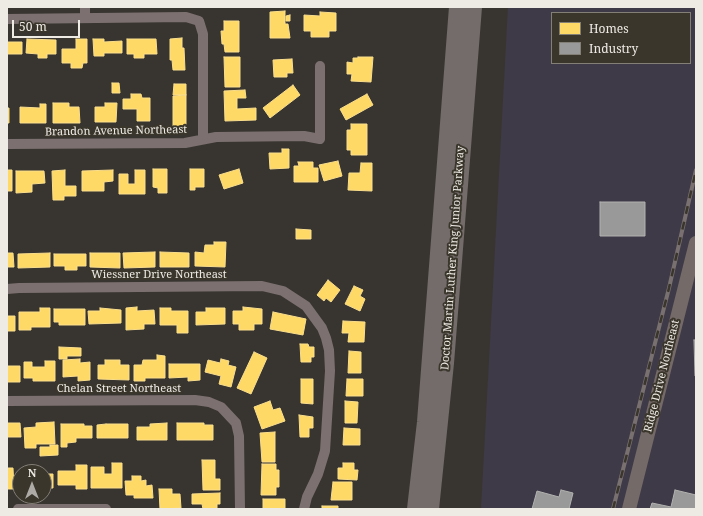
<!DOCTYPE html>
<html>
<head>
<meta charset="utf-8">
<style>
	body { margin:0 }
	#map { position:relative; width:703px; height:516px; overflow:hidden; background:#383530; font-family:"Noto Serif",serif }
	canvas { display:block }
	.frame { position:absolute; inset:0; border:8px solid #eeebe5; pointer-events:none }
	.legend { position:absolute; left:551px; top:12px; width:140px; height:52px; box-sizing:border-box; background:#3b362c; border:1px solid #837e76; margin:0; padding:5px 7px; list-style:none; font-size:12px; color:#eeebe5 }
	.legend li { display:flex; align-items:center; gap:8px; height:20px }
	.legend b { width:20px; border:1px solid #837e76 }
	.north { position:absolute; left:12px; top:464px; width:40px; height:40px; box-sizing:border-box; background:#3b362c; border:1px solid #837e76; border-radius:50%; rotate:0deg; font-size:11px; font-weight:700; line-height:16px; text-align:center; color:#eeebe5 }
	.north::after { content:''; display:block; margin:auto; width:14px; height:18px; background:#aeaba6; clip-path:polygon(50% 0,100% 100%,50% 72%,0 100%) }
	.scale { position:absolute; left:12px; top:20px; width:68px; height:18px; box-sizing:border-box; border:2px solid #eeebe5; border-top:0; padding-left:5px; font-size:12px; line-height:14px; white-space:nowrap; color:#eeebe5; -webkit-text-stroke:3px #3b362c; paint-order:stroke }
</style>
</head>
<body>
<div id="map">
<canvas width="703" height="516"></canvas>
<div class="frame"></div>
<ul class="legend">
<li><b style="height:11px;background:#ffd966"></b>Homes</li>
<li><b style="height:11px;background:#999"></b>Industry</li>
</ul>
<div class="north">N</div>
<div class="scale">50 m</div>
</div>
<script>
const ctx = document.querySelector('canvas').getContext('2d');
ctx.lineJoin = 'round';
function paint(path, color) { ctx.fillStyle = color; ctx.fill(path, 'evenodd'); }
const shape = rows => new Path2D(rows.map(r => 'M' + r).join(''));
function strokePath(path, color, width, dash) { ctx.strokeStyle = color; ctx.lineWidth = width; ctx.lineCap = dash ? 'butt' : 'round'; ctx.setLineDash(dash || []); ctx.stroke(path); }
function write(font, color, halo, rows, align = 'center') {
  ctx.font = font + ' "Noto Serif",serif'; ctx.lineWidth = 4; ctx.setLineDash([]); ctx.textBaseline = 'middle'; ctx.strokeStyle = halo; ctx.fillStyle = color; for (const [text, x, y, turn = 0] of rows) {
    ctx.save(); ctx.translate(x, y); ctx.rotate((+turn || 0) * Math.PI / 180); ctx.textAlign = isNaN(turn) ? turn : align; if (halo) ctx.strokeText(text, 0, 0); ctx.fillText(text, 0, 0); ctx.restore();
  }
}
const industrial = shape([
	[508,7,696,7,696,509,481,509],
	[552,13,690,13,690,63,552,63]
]);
const homes = shape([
	[285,11,285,24,288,24,290,38,270,38,270,12,285,11],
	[320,12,336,13,336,31,329,31,329,37,311,37,311,31,304,31,304,15,320,16,320,12],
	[290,15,290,21,286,21,286,16,290,15],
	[224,21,239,21,239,52,225,52,224,44,222,44,221,31,224,31,224,21],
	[182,38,182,48,184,48,185,70,173,70,172,60,170,60,170,39,182,38],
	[27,39,56,40,56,54,47,54,47,58,38,58,38,54,26,53,27,39],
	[76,39,87,39,87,63,83,63,82,68,71,68,71,63,62,63,62,49,76,49,76,39],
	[93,39,104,39,104,42,122,41,122,53,104,53,104,56,94,56,93,39],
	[127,39,156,39,157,54,144,54,144,58,134,58,134,54,127,54,127,39],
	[7,42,22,42,22,54,7,54,7,42],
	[224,57,240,57,240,87,225,87,224,57],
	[358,57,373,57,371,82,351,81,352,74,347,74,347,62,353,63,353,58,358,58,358,57],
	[292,59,293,73,287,73,287,77,274,77,273,60,292,59],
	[112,83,119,83,120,93,112,93,112,83],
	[174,84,186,84,186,95,173,95,174,84],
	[293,85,300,95,270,118,263,108,293,85],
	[245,90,246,98,237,98,237,109,256,108,256,120,225,121,224,91,245,90],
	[131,94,141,94,142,98,150,98,150,121,137,121,137,109,123,109,123,99,131,99,131,94],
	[367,94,373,105,346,120,340,109,367,94],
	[186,95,186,127,173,127,173,96,186,95],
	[53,103,69,103,69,107,79,107,80,123,53,123,53,103],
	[105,103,117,103,116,122,95,122,95,107,105,107,105,103],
	[40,104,46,104,46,123,20,123,20,107,40,108,40,104],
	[7,108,9,108,9,123,7,123,7,108],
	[351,124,367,124,367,155,351,155,351,150,347,150,347,130,351,130,351,124],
	[282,149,289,149,289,168,270,169,269,153,282,153,282,149],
	[338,161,342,176,324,181,319,165,338,161],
	[298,162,313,162,313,168,318,168,318,182,294,182,294,166,299,166,298,162],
	[361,163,372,163,372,191,348,190,349,173,360,173,361,163],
	[153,169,167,169,167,193,158,193,158,188,153,187,153,169],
	[190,169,204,169,204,187,195,187,195,190,190,190,190,169],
	[239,169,243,183,224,189,219,175,239,169],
	[7,170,12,170,12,191,7,191,7,170],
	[65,170,65,186,76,186,76,196,64,196,64,200,53,200,52,171,65,170],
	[113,170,113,181,104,182,104,191,82,191,82,171,113,170],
	[135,170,145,170,145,194,119,194,119,174,128,174,128,184,135,184,135,170],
	[16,171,44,171,45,183,32,184,32,192,16,193,16,171],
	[296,229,311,230,311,239,296,239,296,229],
	[214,242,226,242,225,267,195,266,195,252,204,253,205,245,214,245,214,242],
	[155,252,155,267,124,268,123,253,155,252],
	[160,252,189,253,189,267,160,267,160,252],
	[7,253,13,253,14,267,7,267,7,253],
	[50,253,50,267,18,268,18,254,50,253],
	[90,253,120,253,120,268,90,267,90,253],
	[54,254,86,254,86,266,77,266,77,270,65,270,65,266,54,266,54,254],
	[328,280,340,290,331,302,326,298,324,301,317,295,328,280],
	[354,286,363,290,360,296,365,299,360,311,345,304,354,286],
	[137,307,137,311,154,310,155,324,144,324,144,329,126,330,126,308,137,307],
	[243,307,262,309,262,324,254,324,254,330,239,330,239,324,233,324,233,311,243,311,243,307],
	[40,308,50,308,50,327,31,327,31,330,19,330,19,312,40,312,40,308],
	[100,308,121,310,121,323,89,324,88,311,100,311,100,308],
	[160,308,171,308,171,311,188,311,188,333,177,333,177,325,160,325,160,308],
	[206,308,225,308,225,324,196,325,196,312,206,312,206,308],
	[54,309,85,309,85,325,59,325,59,322,54,322,54,309],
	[273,312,306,319,303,335,270,329,273,312],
	[7,316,15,316,15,331,7,331,7,316],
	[343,321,365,322,364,342,348,342,349,333,342,333,343,321],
	[300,344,308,344,309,347,314,347,314,357,311,357,311,362,301,362,300,344],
	[59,347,81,348,81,356,67,356,67,359,59,359,59,347],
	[349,351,361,352,361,373,348,373,349,351],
	[254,352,267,358,251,394,237,388,254,352],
	[157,355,165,356,165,378,145,378,145,381,134,381,134,365,142,365,143,360,157,360,157,355],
	[80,359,80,363,90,362,90,380,78,381,78,376,63,377,63,360,80,359],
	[221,359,229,361,228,365,236,367,231,387,219,384,221,376,205,372,208,360,220,363,221,359],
	[105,360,120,360,120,365,129,365,129,380,98,379,98,365,105,365,105,360],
	[45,361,55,361,55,381,33,381,33,378,24,378,24,362,32,362,32,367,45,367,45,361],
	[169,364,200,364,200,380,188,381,188,377,169,378,169,364],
	[7,366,20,366,20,382,7,382,7,366],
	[301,379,313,379,313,404,301,403,301,379],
	[347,379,363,379,363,396,346,396,347,379],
	[270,401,273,410,280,408,285,421,262,429,254,407,270,401],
	[345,401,358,402,357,423,345,423,345,401],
	[299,415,313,417,313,428,309,428,309,437,300,437,299,415],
	[54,422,55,444,36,444,36,448,25,448,24,428,36,427,36,423,54,422],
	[7,423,20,423,21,437,7,437,7,423],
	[167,423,167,440,137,440,137,427,150,427,150,424,167,423],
	[177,423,204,423,204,425,213,425,213,440,177,440,177,423],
	[61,424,84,424,84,426,92,426,92,438,76,438,76,442,67,443,67,447,61,447,61,424],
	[106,424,128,424,128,438,97,438,97,425,106,424],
	[344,428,360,429,360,445,343,445,344,428],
	[275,432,275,462,262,462,260,433,275,432],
	[50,445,58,445,58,455,40,456,40,447,50,447,50,445],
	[202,460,215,460,215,479,220,479,220,490,203,490,202,460],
	[112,463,122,463,122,488,91,488,91,467,104,467,104,474,112,474,112,463],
	[343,463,354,463,354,470,358,470,357,480,338,479,338,468,343,468,343,463],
	[262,464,276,464,276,470,279,470,279,487,276,487,276,495,261,495,262,464],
	[76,465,87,465,87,489,76,489,76,485,58,485,58,471,76,471,76,465],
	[7,468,13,468,14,489,7,489,7,468],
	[45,471,45,474,53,474,53,488,44,488,44,472,24,472,45,471],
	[132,476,141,476,141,481,146,480,146,486,152,485,153,498,134,498,134,495,126,495,125,481,132,481,132,476],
	[333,482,352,482,352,500,331,500,333,482],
	[159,489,172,489,172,494,180,494,181,508,160,509,159,489],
	[220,493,220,504,217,504,217,509,203,509,202,504,192,504,192,494,220,493],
	[263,499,285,499,285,509,263,509,263,499],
	[322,506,338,506,338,509,322,509,322,506]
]);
const industry = shape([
	[600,202,645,202,645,236,600,236,600,202],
	[694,340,696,340,696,376,695,376,694,340],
	[561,490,573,493,569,509,532,509,537,491,559,497,561,490],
	[675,490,696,495,696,509,650,509,652,503,671,507,675,490]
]);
const street = shape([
	[85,7,85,18],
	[7,19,186,17,199,21,203,34,203,139],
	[7,144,185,143,216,137,304,136,320,139,320,66],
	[7,289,19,288,262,286,283,291,306,306,322,328,326,338,329,350,330,371,325,451,318,474,307,497,304,509],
	[7,401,195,400,209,402,221,407,236,423,239,436,240,509],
	[18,509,106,509]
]);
const secondary = shape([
	[629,509,696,243]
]);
const highway = shape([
	[416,509,426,422,458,7],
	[430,509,445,363,473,7]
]);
const rail = shape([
	[613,509,669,288,696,170]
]);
const streetNames = [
	["Brandon Avenue Northeast",116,131,-1],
	["Doctor Martin Luther King Junior Parkway",453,258,-86],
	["Wiessner Drive Northeast",159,275],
	["Ridge Drive Northeast",662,376,-76],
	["Chelan Street Northeast",119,389]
];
paint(industrial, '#3f3a48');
paint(homes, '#ffd966');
strokePath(homes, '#fade8c', 1);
paint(industry, '#999');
strokePath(industry, '#b2b2b0', 1);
strokePath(street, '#7c7170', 10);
strokePath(secondary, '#746a67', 14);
strokePath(highway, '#736c6a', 18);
strokePath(rail, '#797170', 4);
strokePath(rail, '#3b362c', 2.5, [8]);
write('11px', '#eeebe5', '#3b362c', streetNames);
</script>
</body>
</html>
